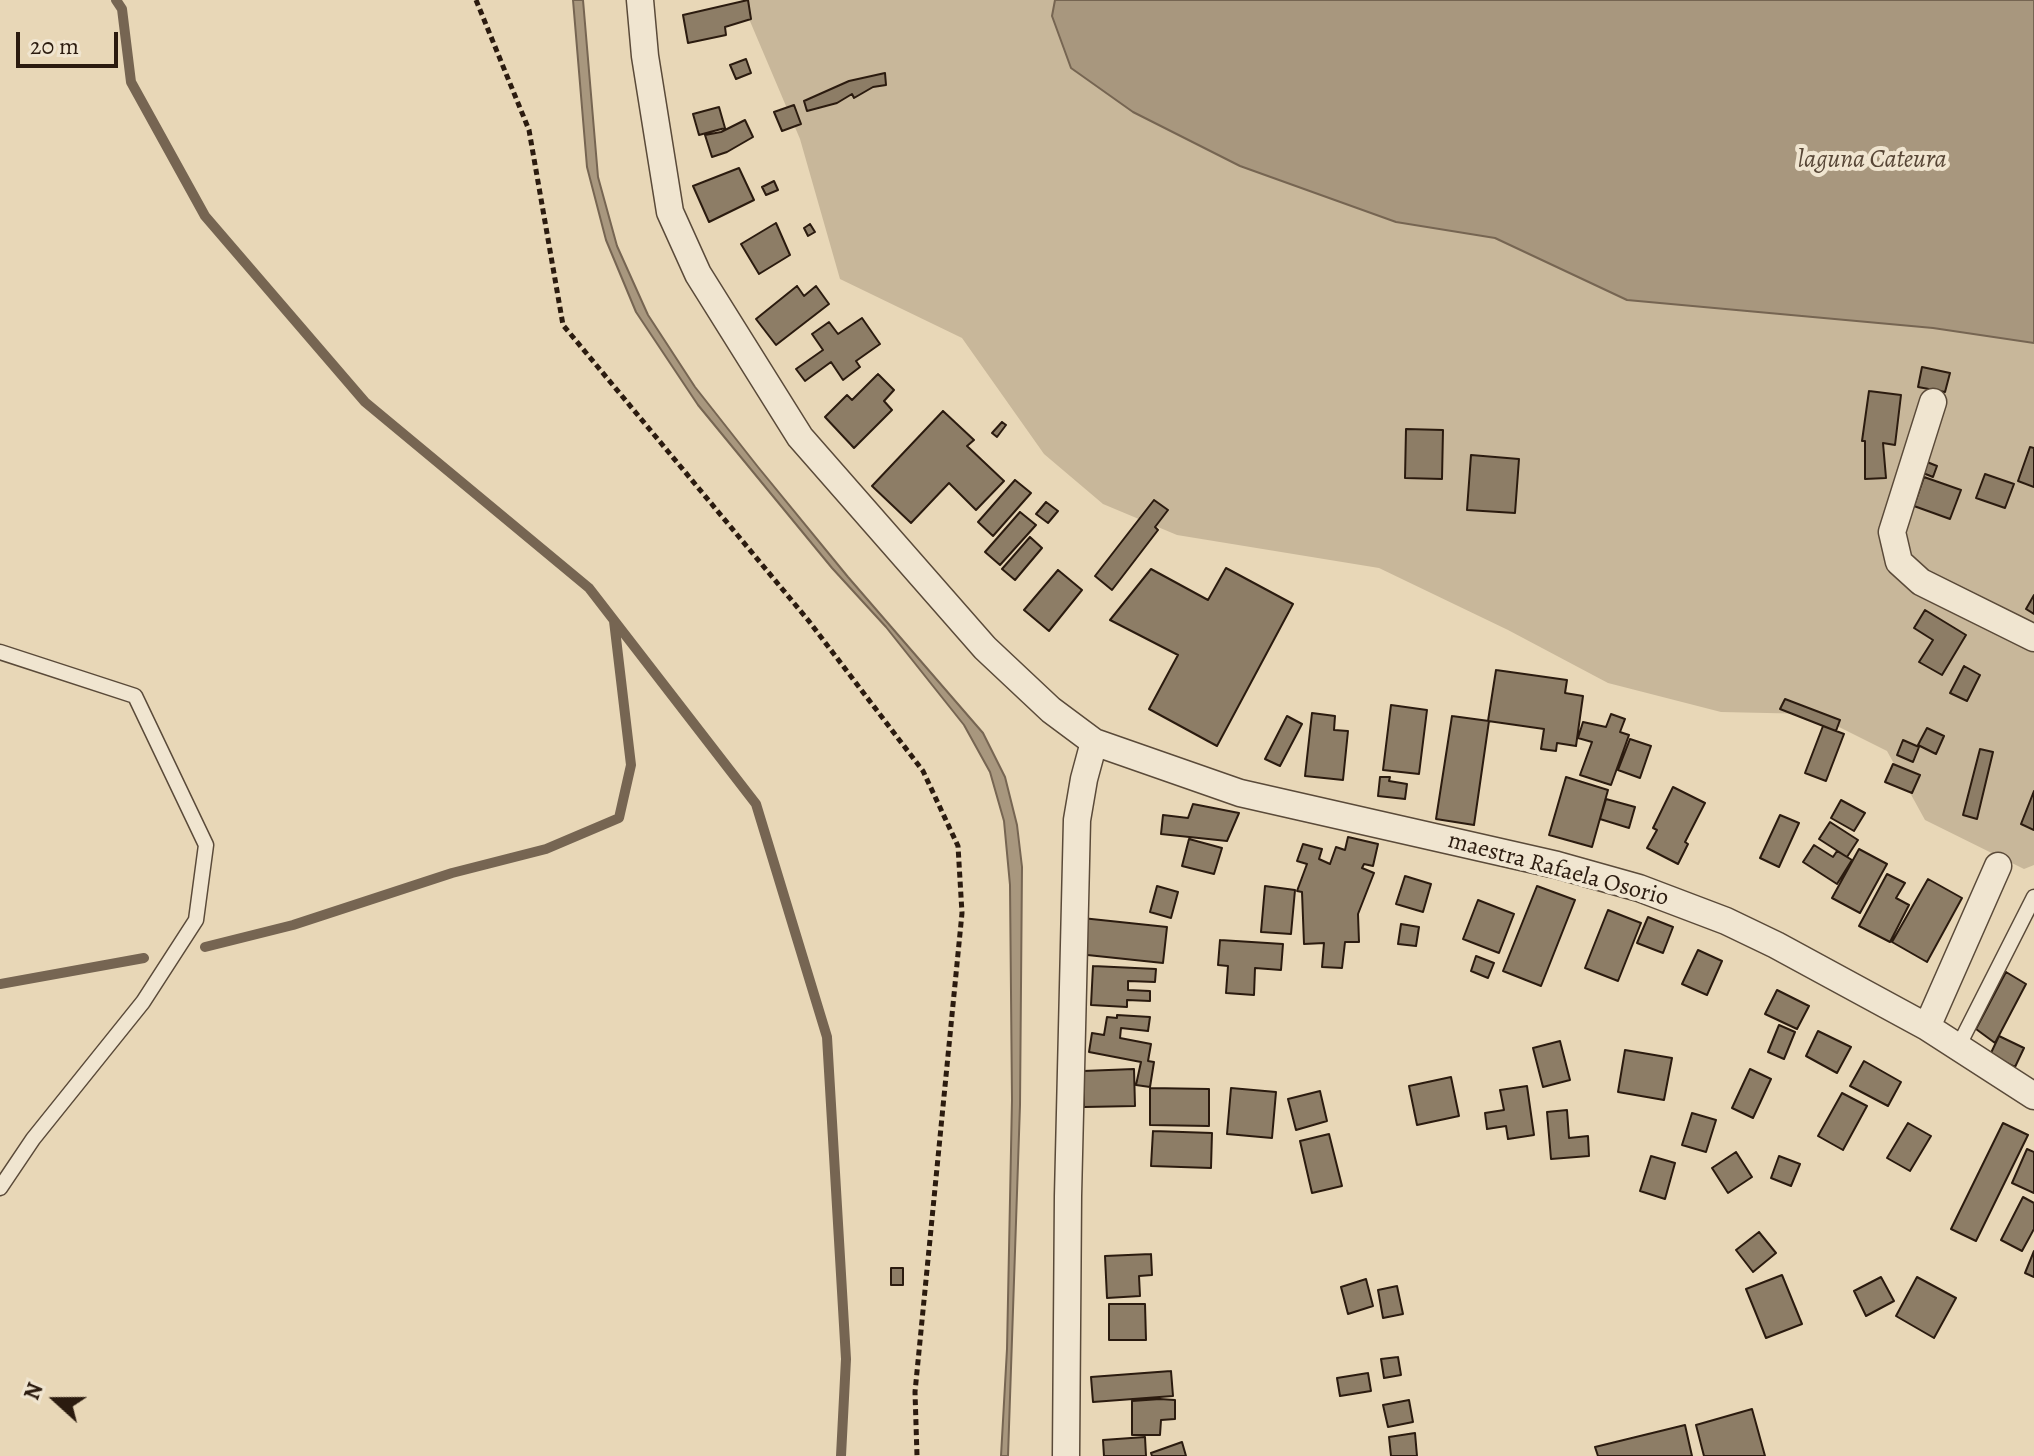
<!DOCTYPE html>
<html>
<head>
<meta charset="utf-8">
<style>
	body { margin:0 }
	#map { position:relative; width:2034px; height:1456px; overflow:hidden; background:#e8d7b7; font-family:Alegreya,serif }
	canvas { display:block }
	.north { position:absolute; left:16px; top:1360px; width:80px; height:80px; -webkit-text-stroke:6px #f0e5d0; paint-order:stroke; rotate:291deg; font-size:22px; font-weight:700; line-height:32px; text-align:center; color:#2b1b0f }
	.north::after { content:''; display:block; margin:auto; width:28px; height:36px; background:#2b1b0f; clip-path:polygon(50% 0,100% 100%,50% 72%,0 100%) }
	.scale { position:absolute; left:16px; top:32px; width:102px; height:36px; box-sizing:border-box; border:4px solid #2b1b0f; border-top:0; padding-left:10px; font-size:24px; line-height:28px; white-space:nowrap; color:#2b1b0f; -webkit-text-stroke:6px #f0e5d0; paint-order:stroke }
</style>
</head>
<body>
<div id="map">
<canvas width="2034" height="1456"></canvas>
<div class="north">N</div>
<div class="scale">20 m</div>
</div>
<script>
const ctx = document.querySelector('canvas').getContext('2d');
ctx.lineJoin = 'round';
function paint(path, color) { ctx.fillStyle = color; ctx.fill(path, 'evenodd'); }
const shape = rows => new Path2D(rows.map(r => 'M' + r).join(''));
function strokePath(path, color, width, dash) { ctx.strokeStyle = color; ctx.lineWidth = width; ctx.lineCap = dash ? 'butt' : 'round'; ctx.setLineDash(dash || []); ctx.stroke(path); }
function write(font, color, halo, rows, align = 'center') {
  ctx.font = font + ' Alegreya,serif'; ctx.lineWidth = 8; ctx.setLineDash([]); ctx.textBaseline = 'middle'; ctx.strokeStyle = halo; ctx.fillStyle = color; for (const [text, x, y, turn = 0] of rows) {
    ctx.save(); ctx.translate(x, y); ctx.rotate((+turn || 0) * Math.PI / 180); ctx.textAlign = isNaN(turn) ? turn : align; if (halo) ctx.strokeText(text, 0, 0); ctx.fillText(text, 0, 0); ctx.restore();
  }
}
const green = shape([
	[741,0,1055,0,1052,16,1133,112,1240,166,1396,222,1495,238,1627,300,1933,328,2034,343,2034,865,2024,869,1925,820,1887,751,1813,714,1721,712,1608,683,1508,630,1379,568,1177,535,1103,504,1044,454,962,338,840,279,800,139]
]);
const water = shape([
	[573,0,583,0,598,177,617,246,648,315,695,387,758,467,848,577,983,733,1005,777,1017,825,1022,867,1020,1105,1008,1456,1001,1456,1007,1349,1012,1100,1010,885,1004,821,990,772,964,725,886,627,832,568,698,405,636,312,606,240,587,167,573,0],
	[1055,0,2034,0,2034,343,1933,328,1627,300,1495,238,1396,222,1240,166,1133,112,1071,68,1052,16,1055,0]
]);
const stream = shape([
	[116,0,122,9,131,82,205,216,365,402,589,588,756,804,827,1037,846,1359,841,1456],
	[205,947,293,925,452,873,546,849,619,818,631,765,614,621],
	[0,984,144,958]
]);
const building = shape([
	[748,0,751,19,725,27,726,35,688,43,683,15,748,0],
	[746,59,751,73,736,79,730,65,746,59],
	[885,73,886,85,873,87,854,98,852,94,837,103,807,111,804,101,849,81,885,73],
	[794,105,801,124,782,131,774,112,794,105],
	[719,107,725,128,699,135,693,114,719,107],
	[745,120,753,137,727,152,712,157,705,135,721,132,745,120],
	[739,168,754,200,709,222,693,186,739,168],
	[774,181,778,190,766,195,762,187,774,181],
	[776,223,790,255,759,274,741,244,776,223],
	[810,224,815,232,808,236,804,228,810,224],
	[797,286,804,296,816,286,829,304,776,345,756,319,797,286],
	[862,318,880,344,856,361,860,367,843,380,831,362,805,381,796,369,823,350,812,334,829,322,838,334,862,318],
	[1922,367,1950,373,1945,392,1918,387,1922,367],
	[878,374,894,390,884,401,892,410,854,448,825,417,847,395,852,400,878,374],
	[1869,391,1901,395,1895,445,1883,443,1886,478,1865,479,1865,441,1862,441,1869,391],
	[943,411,974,440,967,446,1004,481,976,510,949,483,911,523,872,486,943,411],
	[1002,422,1006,425,997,437,992,433,1002,422],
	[1406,429,1443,430,1442,479,1405,478,1406,429],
	[2030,447,2034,448,2034,487,2018,481,2030,447],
	[1471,455,1519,459,1515,513,1467,510,1471,455],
	[1927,462,1937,466,1933,477,1923,473,1927,462],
	[1985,474,2014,484,2005,508,1976,498,1985,474],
	[1924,477,1961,490,1950,519,1914,506,1924,477],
	[1015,480,1031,493,993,536,978,522,1015,480],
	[1154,500,1168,510,1155,527,1158,530,1112,590,1095,576,1154,500],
	[1046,502,1058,511,1048,523,1036,514,1046,502],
	[1020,512,1036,525,1000,565,985,552,1020,512],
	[1030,537,1042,548,1015,580,1002,569,1030,537],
	[1226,568,1293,604,1217,746,1149,709,1178,655,1110,620,1151,569,1208,600,1226,568],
	[1058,570,1082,590,1049,631,1024,610,1058,570],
	[2034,595,2034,614,2026,609,2034,595],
	[1925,610,1966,635,1942,675,1919,662,1933,640,1914,628,1925,610],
	[1964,666,1980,675,1967,701,1950,693,1964,666],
	[1496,670,1567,680,1565,693,1583,696,1576,746,1557,743,1556,751,1541,749,1544,729,1488,721,1496,670],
	[1785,699,1840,720,1836,731,1780,709,1785,699],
	[1391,705,1427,710,1419,774,1383,770,1391,705],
	[1312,713,1335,716,1334,730,1348,731,1343,780,1305,776,1312,713],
	[1611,714,1625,719,1620,732,1629,735,1611,785,1580,775,1592,742,1578,738,1583,722,1606,727,1611,714],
	[1287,716,1302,724,1280,766,1265,759,1287,716],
	[1452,716,1489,721,1474,825,1436,819,1452,716],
	[1823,726,1844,734,1826,781,1805,773,1823,726],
	[1927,728,1944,736,1936,754,1918,745,1927,728],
	[1630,739,1651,746,1640,778,1618,770,1630,739],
	[1903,740,1919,747,1913,762,1897,755,1903,740],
	[1980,749,1993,752,1977,819,1963,815,1980,749],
	[1893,764,1920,775,1912,793,1885,782,1893,764],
	[1380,777,1390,777,1389,781,1407,784,1405,799,1378,796,1380,777],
	[1566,777,1608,790,1592,847,1549,835,1566,777],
	[1673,787,1705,803,1685,842,1688,844,1678,864,1647,848,1657,830,1653,828,1673,787],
	[2034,791,2034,830,2021,824,2034,791],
	[1606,799,1635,807,1629,828,1600,819,1606,799],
	[1841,800,1865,813,1854,831,1831,818,1841,800],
	[1193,804,1239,813,1227,841,1161,834,1163,815,1188,818,1193,804],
	[1780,815,1799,823,1779,867,1760,858,1780,815],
	[1830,822,1858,840,1847,857,1819,839,1830,822],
	[1348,837,1378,844,1373,866,1364,864,1362,868,1374,873,1358,914,1359,942,1345,942,1342,968,1322,967,1324,943,1304,944,1302,892,1297,891,1307,864,1297,861,1303,844,1322,849,1319,859,1330,864,1336,847,1345,850,1348,837],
	[1189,839,1222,848,1214,874,1182,866,1189,839],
	[1814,845,1833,857,1837,851,1852,860,1837,884,1803,862,1814,845],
	[1859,849,1887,864,1860,913,1832,898,1859,849],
	[1887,874,1905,883,1896,898,1909,905,1890,942,1859,926,1887,874],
	[1405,876,1431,884,1423,912,1396,904,1405,876],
	[1928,879,1962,898,1927,962,1892,942,1928,879],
	[1157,886,1178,892,1171,918,1150,912,1157,886],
	[1265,886,1295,890,1291,934,1261,932,1265,886],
	[1537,886,1575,900,1541,986,1503,971,1537,886],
	[1478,900,1514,914,1499,953,1463,939,1478,900],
	[1608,910,1641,923,1618,981,1585,968,1608,910],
	[1648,917,1673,927,1663,953,1637,943,1648,917],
	[1082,918,1167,927,1163,963,1078,954,1082,918],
	[1401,924,1419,927,1416,946,1398,944,1401,924],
	[1220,940,1283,944,1281,970,1255,968,1254,995,1226,993,1228,966,1218,965,1220,940],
	[1698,950,1722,961,1707,995,1682,984,1698,950],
	[1476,956,1494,963,1488,978,1471,971,1476,956],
	[1093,966,1156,969,1155,982,1128,981,1128,990,1150,991,1150,1001,1127,1000,1127,1007,1091,1005,1093,966],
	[2006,972,2026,984,1995,1043,1976,1029,2006,972],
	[1777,990,1809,1006,1797,1029,1765,1014,1777,990],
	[1117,1015,1150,1017,1148,1031,1121,1028,1120,1038,1151,1044,1148,1061,1154,1062,1150,1087,1136,1085,1141,1062,1089,1052,1092,1033,1104,1035,1107,1017,1117,1018,1117,1015],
	[1779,1025,1795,1032,1784,1059,1768,1052,1779,1025],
	[1818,1031,1851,1047,1837,1073,1806,1056,1818,1031],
	[1999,1036,2024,1048,2015,1067,1990,1055,1999,1036],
	[1560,1041,1570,1080,1543,1087,1533,1048,1560,1041],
	[1625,1050,1672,1058,1664,1100,1618,1092,1625,1050],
	[1864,1061,1901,1082,1888,1106,1850,1086,1864,1061],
	[1134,1069,1135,1106,1084,1107,1083,1071,1134,1069],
	[1750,1069,1771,1079,1753,1118,1732,1108,1750,1069],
	[1451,1077,1459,1116,1417,1125,1409,1086,1451,1077],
	[1527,1086,1534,1135,1508,1139,1506,1126,1487,1129,1485,1113,1504,1110,1500,1090,1527,1086],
	[1150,1088,1209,1089,1209,1126,1150,1125,1150,1088],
	[1231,1088,1276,1092,1272,1138,1227,1134,1231,1088],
	[1320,1091,1327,1121,1296,1130,1288,1099,1320,1091],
	[1842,1093,1867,1106,1843,1150,1818,1136,1842,1093],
	[1567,1110,1569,1138,1588,1136,1589,1156,1551,1159,1547,1112,1567,1110],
	[1692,1113,1716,1120,1706,1152,1682,1145,1692,1113],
	[1908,1123,1931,1136,1910,1171,1887,1158,1908,1123],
	[2003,1123,2028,1135,1976,1241,1951,1229,2003,1123],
	[1153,1131,1212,1133,1211,1168,1151,1166,1153,1131],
	[1329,1134,1342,1186,1312,1193,1300,1141,1329,1134],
	[2027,1149,2034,1152,2034,1193,2012,1183,2027,1149],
	[1736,1152,1752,1177,1728,1193,1712,1168,1736,1152],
	[1651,1156,1675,1163,1665,1199,1640,1191,1651,1156],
	[1779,1156,1800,1164,1791,1186,1771,1178,1779,1156],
	[2023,1197,2034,1203,2034,1229,2022,1251,2001,1240,2023,1197],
	[1759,1232,1776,1253,1753,1272,1736,1250,1759,1232],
	[2034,1251,2034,1277,2025,1273,2034,1251],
	[1151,1254,1152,1275,1139,1276,1140,1296,1107,1298,1105,1256,1151,1254],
	[891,1268,903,1268,903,1285,891,1285,891,1268],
	[1782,1275,1802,1324,1766,1338,1746,1289,1782,1275],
	[1881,1277,1894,1301,1866,1316,1854,1291,1881,1277],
	[1917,1277,1956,1298,1934,1338,1896,1316,1917,1277],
	[1366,1279,1373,1306,1348,1314,1341,1287,1366,1279],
	[1397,1286,1403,1314,1383,1318,1378,1290,1397,1286],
	[1109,1304,1145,1304,1146,1340,1109,1340,1109,1304],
	[1398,1357,1401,1375,1384,1378,1381,1359,1398,1357],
	[1171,1371,1173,1396,1093,1402,1091,1377,1171,1371],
	[1368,1373,1371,1391,1340,1396,1337,1378,1368,1373],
	[1160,1399,1175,1400,1175,1419,1161,1420,1160,1435,1132,1435,1132,1401,1160,1399],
	[1409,1400,1413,1422,1388,1427,1383,1405,1409,1400],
	[1752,1409,1765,1456,1704,1456,1696,1425,1752,1409],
	[1685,1425,1692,1456,1598,1456,1595,1447,1685,1425],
	[1415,1433,1417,1456,1391,1456,1389,1437,1415,1433],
	[1145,1437,1146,1456,1104,1456,1103,1440,1145,1437],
	[1182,1442,1186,1456,1152,1456,1151,1453,1182,1442]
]);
const path = shape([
	[476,0,529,130,563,325,808,620,923,771,958,846,962,913,915,1392,917,1456]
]);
const service = shape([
	[0,652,135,696,206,845,196,920,143,1002,33,1139,0,1188],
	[1958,1047,2034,897]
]);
const minor = shape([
	[640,0,645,56,670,212,698,274,800,437,985,648,1051,710,1094,742,1240,793,1557,865,1639,888,1726,921,1776,945,1927,1027,2034,1096],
	[1933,402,1892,532,1899,562,1921,582,2034,638],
	[1927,1027,1998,866],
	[1066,1456,1068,1196,1077,820,1084,779,1094,742]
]);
const streetNames = [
	["maestra Rafaela Osorio",1558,870,15]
];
const waterNames = [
	["laguna Cateura",1872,161]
];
paint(green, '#c8b79a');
paint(water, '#a8977e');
strokePath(water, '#766552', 2);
strokePath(stream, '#766552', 10);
paint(building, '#8d7d66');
strokePath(building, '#2b1b0f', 2);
strokePath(service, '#5a4a39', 17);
strokePath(minor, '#5a4a39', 29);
strokePath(path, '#2b1b0f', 5, [6, 4]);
strokePath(service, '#f0e5d0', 14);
strokePath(minor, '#f0e5d0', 26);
write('24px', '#2b1b0f', '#f0e5d0', streetNames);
write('italic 26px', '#574636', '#f0e5d0', waterNames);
</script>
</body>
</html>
